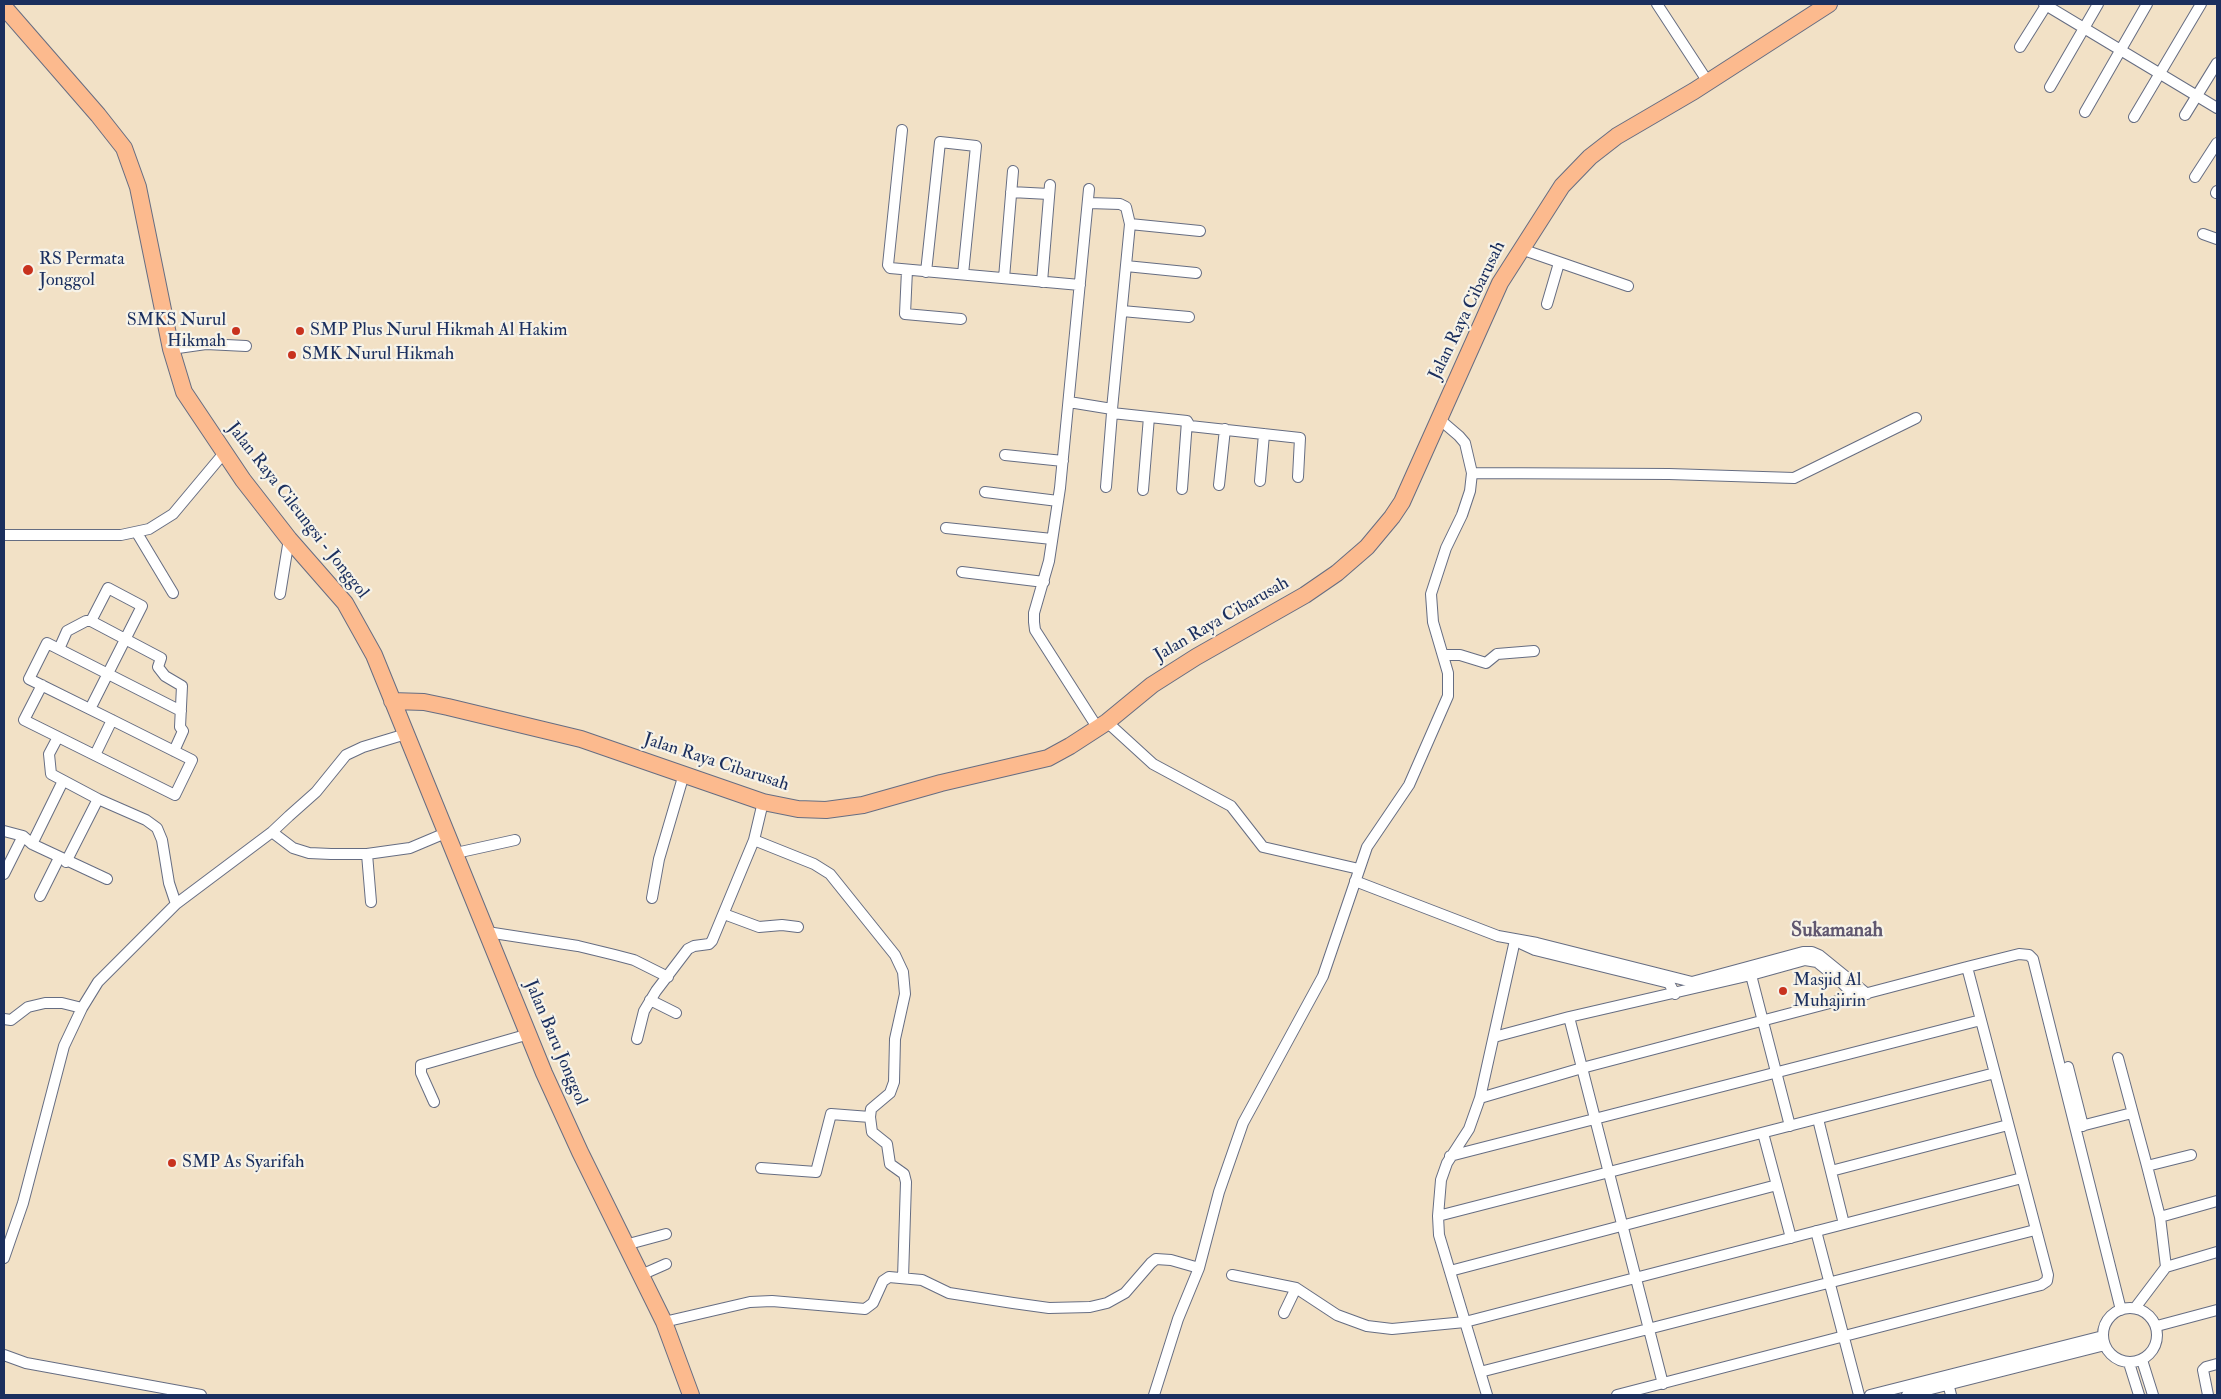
<!DOCTYPE html>
<html>
<head>
<meta charset="utf-8">
<style>
	body { margin:0 }
	#map { position:relative; width:2221px; height:1399px; overflow:hidden; background:#f2e1c6; font-family:"IM FELL Double Pica",serif }
	canvas { display:block }
	.frame { position:absolute; inset:0; border:5px solid #1b2f5e; pointer-events:none }
</style>
</head>
<body>
<div id="map">
<canvas width="2221" height="1399"></canvas>
<div class="frame"></div>
</div>
<script>
const ctx = document.querySelector('canvas').getContext('2d');
ctx.lineJoin = 'round';
const shape = rows => new Path2D(rows.map(r => 'M' + r).join(''));
function strokePath(path, color, width, dash) { ctx.strokeStyle = color; ctx.lineWidth = width; ctx.lineCap = dash ? 'butt' : 'round'; ctx.setLineDash(dash || []); ctx.stroke(path); }
function write(font, color, halo, rows, align = 'center') {
  ctx.font = font + ' "IM FELL Double Pica",serif'; ctx.lineWidth = 4.5; ctx.setLineDash([]); ctx.textBaseline = 'middle'; ctx.strokeStyle = halo; ctx.fillStyle = color; for (const [text, x, y, turn = 0] of rows) {
    ctx.save(); ctx.translate(x, y); ctx.rotate((+turn || 0) * Math.PI / 180); ctx.textAlign = isNaN(turn) ? turn : align; if (halo) ctx.strokeText(text, 0, 0); ctx.fillText(text, 0, 0); ctx.restore();
  }
}
const minor = shape([
	[1657,4,1708,82],
	[2044,4,2217,108],
	[2020,47,2047,4],
	[2050,87,2098,4],
	[2085,112,2147,4],
	[2185,115,2217,63],
	[2134,117,2201,4],
	[902,130,888,265,890,268,1080,285],
	[2195,177,2217,143],
	[1089,189,1060,488,1049,561,1034,613,1034,622,1035,630,1097,727],
	[1011,192,1049,194],
	[2216,193,2217,191],
	[1089,203,1120,204,1126,207,1130,224,1112,409],
	[1130,224,1200,231],
	[2203,234,2217,239],
	[1521,249,1628,286],
	[1126,266,1196,273],
	[907,270,905,314,961,319],
	[926,272,940,142,976,146,963,274],
	[1004,278,1013,171],
	[1042,282,1050,185],
	[1547,304,1559,263],
	[1122,311,1189,317],
	[171,349,206,344,246,346],
	[1069,402,1112,409,1112,413,1187,421,1190,426,1300,438,1298,477],
	[1005,455,1063,461],
	[1472,473,1669,474,1794,478,1916,418],
	[1260,481,1264,434],
	[1219,485,1225,429],
	[1106,487,1112,413],
	[1182,489,1187,421],
	[1143,490,1149,417],
	[985,492,1058,501],
	[946,528,1052,539],
	[137,533,173,593],
	[4,535,121,535,149,529,173,514,224,453],
	[962,572,1044,582],
	[280,594,289,539],
	[59,649,67,631,86,621,91,621,161,658,158,667,165,676,182,686,180,727,183,731,174,751],
	[1443,655,1460,655,1486,663,1497,654,1534,651],
	[42,685,24,720,175,795,192,760,112,720,29,679,47,643,181,711],
	[90,709,142,606,108,588,91,621],
	[1107,722,1153,764,1231,806,1263,847,1359,869],
	[58,737,49,754,51,774,98,799,146,820,157,828,162,840,169,883,176,904],
	[95,755,112,720],
	[4,831,23,836,32,844,63,781],
	[272,832,293,848,309,853,331,854,367,854,410,848,448,832],
	[754,840,814,864,830,874,895,955,903,972,905,994,895,1039,894,1082,890,1093,871,1109,870,1117,872,1132,887,1144,890,1164,904,1174,906,1182,903,1278],
	[32,844,107,879],
	[456,853,515,840],
	[367,854,371,902],
	[66,862,98,799],
	[4,874,23,836],
	[1355,881,1498,936,1537,943,1692,982,1803,952,1812,952,1819,955,1867,994],
	[40,896,59,858],
	[652,898,659,859,684,774],
	[724,914,759,927,782,925,798,927],
	[487,932,578,946,615,955,634,960,668,977],
	[1522,944,1535,950,1669,983,1675,994],
	[1751,975,1790,1126],
	[650,1000,676,1013],
	[1569,1017,1663,1384],
	[4,1019,11,1020,28,1007,45,1003,62,1003,82,1008],
	[1494,1037,1569,1017,1751,975,1805,960,1817,962,1837,978,1856,997],
	[637,1039,644,1011,656,991,688,949,694,946,709,944,712,941,754,840,763,802],
	[2118,1058,2147,1166],
	[2068,1067,2083,1126],
	[1480,1098,1582,1068,1967,967,2019,954,2029,955,2033,959,2121,1310],
	[434,1102,421,1073,421,1065,529,1034],
	[1818,1119,1844,1224],
	[2077,1127,2132,1113],
	[1763,1133,1791,1238],
	[1450,1156,1981,1020],
	[761,1168,816,1172,831,1114,870,1117],
	[1831,1171,2008,1125],
	[1438,1216,1995,1073],
	[2160,1217,2217,1201],
	[1816,1231,1859,1395],
	[625,1245,666,1234],
	[4,1258,23,1203,64,1046,82,1008,98,982,176,904,272,832,289,816,316,792,346,755,363,747,406,734],
	[2166,1267,2160,1217,2147,1166,2191,1155],
	[1450,1271,1777,1185],
	[641,1275,666,1264],
	[1232,1275,1296,1288,1337,1315,1367,1326,1392,1329,1465,1322,2022,1178],
	'2103 1335a27 27 0 1 1 54 0a27 27 0 1 1-54 0Z',
	[2135,1308,2166,1267,2217,1252],
	[1284,1313,1296,1288],
	[664,1322,750,1302,772,1301,865,1309,873,1303,883,1281,889,1277,922,1280,949,1293,1013,1303,1049,1308,1090,1307,1107,1303,1125,1293,1151,1263,1156,1259,1171,1260,1199,1268],
	[2157,1326,2217,1310],
	[4,1355,26,1363,201,1395],
	[2142,1360,2153,1395],
	[2129,1363,2139,1395],
	[1480,1372,2035,1230],
	[1947,1379,1951,1395],
	[1154,1395,1178,1319,1199,1268,1219,1192,1243,1123,1323,976,1367,847,1409,785,1448,696,1448,673,1433,622,1431,594,1446,548,1462,515,1470,491,1472,473,1465,443,1459,436,1438,418],
	[1487,1395,1439,1235,1438,1216,1441,1180,1447,1163,1469,1129,1480,1098,1515,940],
	[1617,1395,2041,1285,2047,1281,2048,1275,1967,967],
	[1870,1395,2103,1336],
	[1907,1395,2105,1345],
	[2208,1395,2203,1370,2206,1367,2217,1364]
]);
const primary = shape([
	[4,7,98,115,124,148,138,187,171,349,184,392,243,480,289,539,345,603,374,655,544,1073,580,1152,664,1322,691,1395],
	[392,701,424,702,448,707,581,739,763,802,798,809,826,810,863,805,941,783,1048,758,1070,746,1107,722,1152,685,1196,657,1305,595,1337,573,1367,547,1392,517,1402,502,1500,283,1562,186,1590,157,1617,136,1694,91,1829,4]
]);
const markers = [
	[28,270,6,"#c8321e"],
	[236,331,5,"#c8321e"],
	[300,331,5,"#c8321e"],
	[292,355,5,"#c8321e"],
	[1783,991,5,"#c8321e"],
	[172,1163,5,"#c8321e"]
];
const poiNames = [
	["RS Permata",39,260],
	["Jonggol",39,281],
	["SMKS Nurul",226,321,"right"],
	["Hikmah",226,342,"right"],
	["SMP Plus Nurul Hikmah Al Hakim",310,331],
	["SMK Nurul Hikmah",302,355],
	["Masjid Al",1793,981],
	["Muhajirin",1793,1002],
	["SMP As Syarifah",182,1163]
];
const streetNames = [
	["Jalan Raya Cibarusah",1468,311,-64],
	["Jalan Raya Cileungsi - Jonggol",297,511,52],
	["Jalan Raya Cibarusah",1222,620,-30],
	["Jalan Raya Cibarusah",716,763,18],
	["Jalan Baru Jonggol",555,1043,67]
];
const quarterNames = [
	["Sukamanah",1837,932]
];
strokePath(minor, '#666d82', 12);
strokePath(primary, '#666d82', 18);
strokePath(minor, '#fff', 10);
strokePath(primary, '#fcba8e', 16);
for (const [x, y, r, color] of markers) { const dot = new Path2D(); dot.arc(x, y, r, 0, 2 * Math.PI); ctx.fillStyle = color; ctx.fill(dot); strokePath(dot, '#f7f3e8', 2); }
write('18px', '#1b2f5e', '#f7f3e8', poiNames, 'left');
write('18px', '#1b2f5e', '#f7f3e8', streetNames);
write('bold 20px', '#615870', '#f7f3e8', quarterNames);
</script>
</body>
</html>
